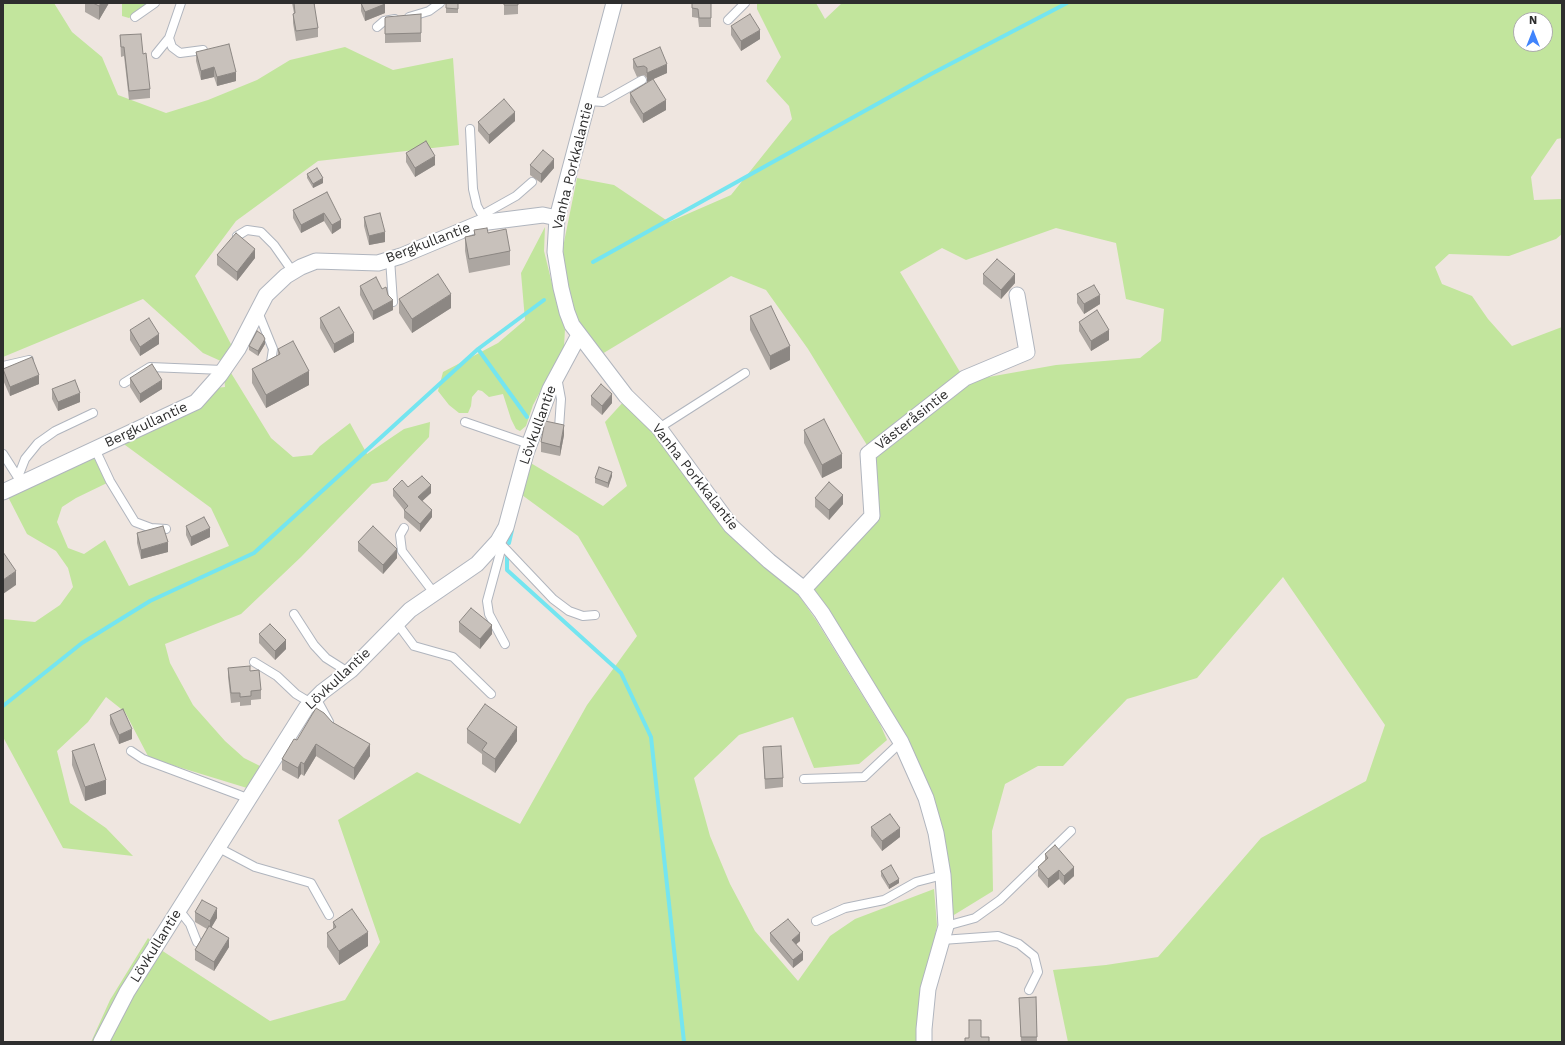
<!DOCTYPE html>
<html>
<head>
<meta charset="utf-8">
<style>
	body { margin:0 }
	#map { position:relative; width:1565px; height:1045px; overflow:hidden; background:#efe6e0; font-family:"Work Sans",sans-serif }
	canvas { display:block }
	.frame { position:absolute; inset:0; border:4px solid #2e2e2e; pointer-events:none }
	.north { position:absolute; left:1513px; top:12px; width:40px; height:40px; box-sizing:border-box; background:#fff; border:1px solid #ababab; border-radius:50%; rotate:0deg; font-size:11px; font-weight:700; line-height:16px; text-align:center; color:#2e2e2e }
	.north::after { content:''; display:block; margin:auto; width:14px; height:18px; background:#4084fc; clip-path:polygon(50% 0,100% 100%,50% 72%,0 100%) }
</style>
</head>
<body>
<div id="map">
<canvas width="1565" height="1045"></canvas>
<div class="frame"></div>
<div class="north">N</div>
</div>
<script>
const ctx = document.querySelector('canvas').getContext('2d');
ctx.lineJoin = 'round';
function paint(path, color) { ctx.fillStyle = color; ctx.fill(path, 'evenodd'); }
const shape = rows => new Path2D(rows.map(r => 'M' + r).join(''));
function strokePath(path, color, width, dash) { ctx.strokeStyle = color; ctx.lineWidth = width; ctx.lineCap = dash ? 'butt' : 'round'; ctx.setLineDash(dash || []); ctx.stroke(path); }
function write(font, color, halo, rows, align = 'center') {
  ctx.font = font + ' "Work Sans",sans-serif'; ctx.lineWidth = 4; ctx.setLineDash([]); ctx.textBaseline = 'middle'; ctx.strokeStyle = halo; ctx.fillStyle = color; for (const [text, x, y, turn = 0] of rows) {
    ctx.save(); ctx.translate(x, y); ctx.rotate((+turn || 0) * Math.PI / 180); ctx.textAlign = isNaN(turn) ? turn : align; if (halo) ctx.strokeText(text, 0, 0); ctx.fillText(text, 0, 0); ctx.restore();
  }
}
const green = shape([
	[3,3,54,3,72,32,102,57,118,95,166,113,208,100,257,80,290,60,345,47,393,70,453,58,459,145,318,161,236,221,195,276,233,348,223,362,203,353,143,299,3,357],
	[122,3,149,3,129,18,122,16],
	[757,3,816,3,825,19,842,3,1562,3,1562,138,1557,139,1531,177,1534,200,1562,199,1562,234,1556,239,1509,256,1449,254,1435,267,1442,284,1472,296,1488,319,1512,346,1562,327,1562,1042,1068,1042,1053,970,1106,965,1158,957,1261,838,1366,781,1385,725,1283,577,1197,678,1127,699,1063,766,1038,766,1005,784,992,831,993,891,949,918,938,821,810,588,876,518,873,455,966,381,1056,365,1140,358,1161,341,1164,309,1126,299,1116,243,1056,228,966,260,942,248,900,272,963,377,870,450,808,349,766,290,731,276,602,354,577,320,564,272,563,247,577,178,614,185,669,222,731,195,792,119,789,106,766,81,781,57,757,9],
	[1521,20,1545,20,1545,44,1521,44],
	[545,227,544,251,559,312,565,329,564,347,533,405,526,426,520,431,516,429,511,419,503,394,489,397,482,391,478,390,472,397,471,406,468,413,459,413,449,405,438,391,443,372,498,343,525,320,521,273],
	[228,368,271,438,293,457,312,455,320,446,350,423,367,454,404,429,430,422,429,437,387,481,372,484,301,557,241,614,165,644,170,663,193,705,225,741,244,758,260,766,247,788,149,758,125,712,106,697,88,722,57,751,70,803,106,828,133,856,63,848,3,737,3,619,35,622,60,605,73,587,68,568,56,551,27,534,6,493,92,454,107,483,76,498,62,507,57,522,68,548,84,554,105,540,129,586,229,546,211,508,121,442,215,388,225,387,224,375],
	[625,400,795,590,816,620,880,724,887,740,859,764,814,768,793,717,739,735,694,778,710,836,730,884,755,931,798,981,830,936,855,919,934,889,937,925,921,1014,921,1042,106,1042,158,948,270,1021,345,1000,380,942,338,820,417,772,520,824,587,705,637,636,578,536,522,495,529,462,603,506,627,486,605,422],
	[148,938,152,942,97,1042,91,1042,110,1000]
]);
const stream = shape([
	[593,262,931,74,1067,3],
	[527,417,478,349,544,300],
	[509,543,512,530],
	[507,557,507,570,621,673,651,737,684,1042],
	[3,706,82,643,150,601,254,553,478,349]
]);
const lane = shape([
	[181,3,169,38,172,47,180,53,203,50],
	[135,17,155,3],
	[409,17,429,11,440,3],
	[728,20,745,3],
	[377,27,384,21,395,19],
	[156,54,169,38],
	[589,101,603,102,642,80],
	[470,129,473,189,477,206,486,222],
	[482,215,516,196,532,182],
	[237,236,247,230,261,232,274,245,293,272],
	[390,259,393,302],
	[258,312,273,349,271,362,268,366],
	[3,366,29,360],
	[557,377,561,399,559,428],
	[124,383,150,367,223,370],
	[465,422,529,444],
	[659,428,745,373],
	[95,449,110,481,135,522,151,528,166,529],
	[3,454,19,479],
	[18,477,25,459,38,443,55,431,93,413],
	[404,528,400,535,402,551,434,593],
	[498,541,553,599,569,611,583,616,595,615],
	[502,546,487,601,489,614,505,644],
	[294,614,314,645,326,658,348,672],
	[397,623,414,646,453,657,491,694],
	[254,662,277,676,296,694,311,703],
	[316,698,329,722],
	[131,751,143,759,250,799],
	[804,779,864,777,901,742],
	[219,848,255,867,311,883,329,915],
	[179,910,190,924,197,942],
	[816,921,845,908,884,900,916,882,943,875],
	[946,926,975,918,1000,900,1071,831],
	[942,940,998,936,1019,944,1034,956,1038,972,1029,990]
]);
const street = shape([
	[614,3,557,218,555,252,561,288,567,312,572,325,626,396,659,428,731,526,769,561,804,589,822,613,901,742,926,798,936,833,943,875,946,926,928,989,924,1029,924,1042],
	[3,492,196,402,220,375,238,349,266,295,286,276,301,267,316,261,378,263,401,256,480,223,543,215,557,218],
	[804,589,872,516,868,454,965,378,1027,352,1017,295],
	[101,1042,127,992,306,708,322,692,351,670,410,610,477,564,498,541,506,527,526,453,550,389,579,335]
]);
const wall = shape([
	[85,3,109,3,99,20,85,12],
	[292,3,315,3,315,5,314,5,318,28,318,37,296,41,293,23,293,14,294,13],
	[361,3,385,3,385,13,365,21,361,11],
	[446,3,458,3,458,13,446,13],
	[504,3,518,3,518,14,504,15],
	[692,3,711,3,711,27,699,27,698,18,692,17],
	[421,14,421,42,385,43,385,18],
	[731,26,760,39,741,51,731,35],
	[120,35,143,54,150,89,150,98,129,100,124,56,121,57],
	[196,52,236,81,217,86,214,77,201,80,196,61],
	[633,59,667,73,653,79,666,110,643,123,630,102,630,93,652,80,647,82,647,78,644,75,637,77,633,68],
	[515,121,489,144,478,131,478,122],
	[406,153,435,165,415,177,406,162],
	[530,165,554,168,541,183,530,175],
	[307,174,323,183,313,188,307,178],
	[327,192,341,228,332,234,324,221,301,233,293,218,293,210],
	[364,217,385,242,369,245,364,226],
	[474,230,488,233,510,251,510,265,469,273,465,251,465,237,474,235],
	[217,255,255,258,237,281,217,265],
	[983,274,1015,283,1001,299,983,284],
	[360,286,393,310,373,320,360,295],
	[1077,294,1100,304,1084,314,1077,303],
	[399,299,451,308,412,333,399,313],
	[750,316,790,360,770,370,750,330],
	[320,318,354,342,334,353,320,328],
	[1079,322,1109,340,1091,351,1079,331],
	[130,330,159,344,140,356,130,340],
	[265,344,258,356,249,350,249,346],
	[278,349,309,385,266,408,252,383,252,369,278,355],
	[3,369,39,384,10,396,3,380],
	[130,378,162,389,140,403,130,387],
	[52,389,80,402,58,411,52,399],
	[591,396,612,403,602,415,591,405],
	[804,430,842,468,822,478,804,443],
	[564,435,560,456,541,452,541,442],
	[612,476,608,488,595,483,595,478],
	[408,487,431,493,422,501,432,517,420,532,404,518,404,510,393,496,393,489],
	[815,498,843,504,829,520,815,507],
	[186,526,210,537,191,546,186,535],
	[137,533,168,552,141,559,137,543],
	[358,542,397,558,383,574,358,551],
	[459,622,492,634,480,649,459,632],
	[259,634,286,649,275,660,259,643],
	[228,668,250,671,261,690,261,699,251,700,251,705,240,706,240,702,231,703,228,677],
	[110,715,132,739,119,744,110,724],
	[332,722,370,756,354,780,316,756,304,776,301,774,298,779,282,770,282,759,297,740],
	[467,729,517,741,495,773,482,764,482,754,467,743],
	[763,747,783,778,783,787,765,789],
	[72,751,106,794,85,801,72,765],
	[871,827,900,837,882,851,871,836],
	[1045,854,1074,876,1064,885,1059,879,1048,888,1038,876,1038,867,1045,860],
	[881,871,899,883,889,889,881,876],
	[195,912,217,918,211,927,229,947,214,971,195,960,195,950,207,929,195,922],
	[333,922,368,946,339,965,327,947,327,933,333,929],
	[770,933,800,941,796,944,803,960,793,968,770,941],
	[1036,997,1037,1042,1021,1042,1019,998]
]);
const shadedWall = shape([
	[101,3,109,3,99,20,99,6],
	[385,4,385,13,365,21,365,12],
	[760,30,760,39,741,51,741,41],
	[667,64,667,73,647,82,647,73],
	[214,67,214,77,201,80,201,71],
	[236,72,236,81,217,86,217,77],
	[666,100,666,110,643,123,643,114],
	[515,112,515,121,489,144,489,135],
	[435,156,435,165,415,177,415,168],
	[554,159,554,168,541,183,541,174],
	[323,178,323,183,313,188,313,184],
	[324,213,324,221,301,233,301,225],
	[341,220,341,228,332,234,332,225],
	[385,232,385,242,369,245,369,236],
	[255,249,255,258,237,281,237,272],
	[1015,274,1015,283,1001,299,1001,290],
	[451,294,451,308,412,333,412,319],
	[1100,295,1100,304,1084,314,1084,304],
	[393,300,393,310,373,320,373,311],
	[1109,330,1109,340,1091,351,1091,341],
	[354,333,354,342,334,353,334,344],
	[159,334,159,344,140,356,140,347],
	[265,339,265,344,258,356,258,351],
	[790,346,790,360,770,370,770,356],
	[309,371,309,385,266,408,266,395],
	[39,375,39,384,10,396,10,387],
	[162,380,162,389,140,403,140,394],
	[80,393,80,402,58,411,58,402],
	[612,394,612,403,602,415,602,406],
	[564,425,564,435,560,456,560,447],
	[842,454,842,468,822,478,822,465],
	[612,472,612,476,608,488,608,483],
	[431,485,431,493,418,505,418,497],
	[843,495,843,504,829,520,829,510],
	[432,510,432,517,420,532,420,524],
	[210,528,210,537,191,546,191,537],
	[168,542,168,552,141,559,141,550],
	[397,549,397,558,383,574,383,565],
	[16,571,16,585,3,594,3,580],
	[492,625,492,634,480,649,480,639],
	[286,640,286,649,275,660,275,651],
	[517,727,517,741,495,773,495,759],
	[132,729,132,739,119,744,119,735],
	[316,744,316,756,304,776,304,764],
	[370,744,370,756,354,780,354,768],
	[301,762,301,774,298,779,298,768],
	[106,780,106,794,85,801,85,787],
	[900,828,900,837,882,851,882,841],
	[1074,867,1074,876,1064,885,1064,876],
	[1059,870,1059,879,1048,888,1048,879],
	[899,879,899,883,889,889,889,885],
	[217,908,217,918,210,930,210,921],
	[368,932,368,946,339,965,339,951],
	[800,933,800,941,792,948,792,940],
	[229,938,229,947,214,971,214,962],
	[803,952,803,960,793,968,793,960]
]);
const building = shape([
	[93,3,101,3,99,6,93,3],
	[294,3,314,3,318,28,296,31,293,14,295,13,294,3],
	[361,3,385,3,385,4,365,12,361,3],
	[446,3,458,3,458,9,446,8,446,3],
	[504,3,518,3,518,5,504,5,504,3],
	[692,3,711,3,711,18,699,18,698,9,692,8,692,3],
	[421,14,421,33,385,34,385,18,386,17,421,14],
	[750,14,760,30,741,41,731,26,750,14],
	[141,34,143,54,146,53,150,89,129,91,124,47,121,47,120,35,141,34],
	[229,44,236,72,217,77,214,67,201,71,196,52,229,44],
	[660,47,667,64,647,73,647,68,644,66,637,67,633,59,660,47],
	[653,79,666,100,643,114,630,93,653,79],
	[504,99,515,112,489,135,478,122,504,99],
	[426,141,435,156,415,168,406,153,426,141],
	[543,150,554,159,541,174,530,165,543,150],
	[317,168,323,178,313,184,307,174,317,168],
	[327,192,341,220,332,225,324,213,301,225,293,210,327,192],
	[380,213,385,232,369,236,364,217,380,213],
	[487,228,488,233,506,229,510,251,469,259,465,237,475,235,474,230,487,228],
	[236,233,255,249,237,272,217,255,236,233],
	[997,259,1015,274,1001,290,983,274,997,259],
	[438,274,451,294,412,319,399,299,438,274],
	[376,277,382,289,386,287,388,295,393,300,373,311,360,286,376,277],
	[1094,285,1100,295,1084,304,1077,294,1094,285],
	[771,306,790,346,770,356,750,316,771,306],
	[339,307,354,333,334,344,320,318,339,307],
	[1097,310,1109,330,1091,341,1079,322,1097,310],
	[149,318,159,334,140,347,130,330,149,318],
	[257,331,263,335,265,339,258,351,249,346,257,331],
	[293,341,309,371,266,395,252,369,280,354,278,349,293,341],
	[32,357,39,375,10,387,3,369,32,357],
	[152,364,162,380,140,394,130,378,152,364],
	[75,380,80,393,58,402,52,389,75,380],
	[601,384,612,394,602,406,591,396,601,384],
	[824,419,842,454,822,465,804,430,824,419],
	[545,421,564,425,560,447,541,442,545,421],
	[599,467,612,472,608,483,595,478,599,467],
	[422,476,431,485,418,497,432,510,420,524,404,510,408,506,393,489,402,480,408,487,422,476],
	[829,482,843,495,829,510,815,498,829,482],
	[204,517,210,528,191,537,186,526,204,517],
	[163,526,168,542,141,550,137,533,163,526],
	[373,526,397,549,383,565,358,542,373,526],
	[3,552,16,571,3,580,3,552],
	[471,608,492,625,480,639,459,622,471,608],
	[270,624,286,640,275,651,259,634,270,624],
	[250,666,250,671,259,670,261,690,251,691,251,696,240,697,240,693,231,693,228,668,250,666],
	[485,704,517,727,495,759,482,750,487,743,467,729,485,704],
	[316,708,324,713,332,722,370,744,354,768,316,744,304,764,301,762,298,768,282,759,294,739,297,740,316,708],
	[123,709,132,729,119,735,110,715,123,709],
	[94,744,106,780,85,787,72,751,94,744],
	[781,746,783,778,765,779,763,747,781,746],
	[890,814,900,828,882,841,871,827,890,814],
	[1055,845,1074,867,1064,876,1059,870,1048,879,1038,867,1048,858,1045,854,1055,845],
	[891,865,899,879,889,885,881,871,891,865],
	[202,900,217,908,210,921,195,912,202,900],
	[352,909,368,932,339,951,327,933,336,927,333,922,352,909],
	[788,919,800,933,792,940,803,952,793,960,770,933,788,919],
	[209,926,229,938,214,962,195,950,209,926],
	[1036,997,1037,1037,1021,1037,1019,998,1036,997],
	[969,1020,981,1020,981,1037,989,1037,989,1042,965,1042,965,1038,969,1038,969,1020]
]);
const streetNames = [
	["Vanha Porkkalantie",573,166,-76],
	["Bergkullantie",428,243,-21],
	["Västeråsintie",912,420,-38],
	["Bergkullantie",146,425,-25],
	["Lövkullantie",538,425,-70],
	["Vanha Porkkalantie",695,477,52],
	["Lövkullantie",338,679,-43],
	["Lövkullantie",156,946,-58]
];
paint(green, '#c2e59d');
strokePath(stream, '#74e5f0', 4);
strokePath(lane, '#b0b5be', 10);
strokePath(street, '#b0b5be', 17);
strokePath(lane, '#fff', 8);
strokePath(street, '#fff', 15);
paint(wall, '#aca6a1');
paint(shadedWall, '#8c8783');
paint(building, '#c8c1bb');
strokePath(building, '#8c8783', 1);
write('14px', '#2e2e2e', '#fff', streetNames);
</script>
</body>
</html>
